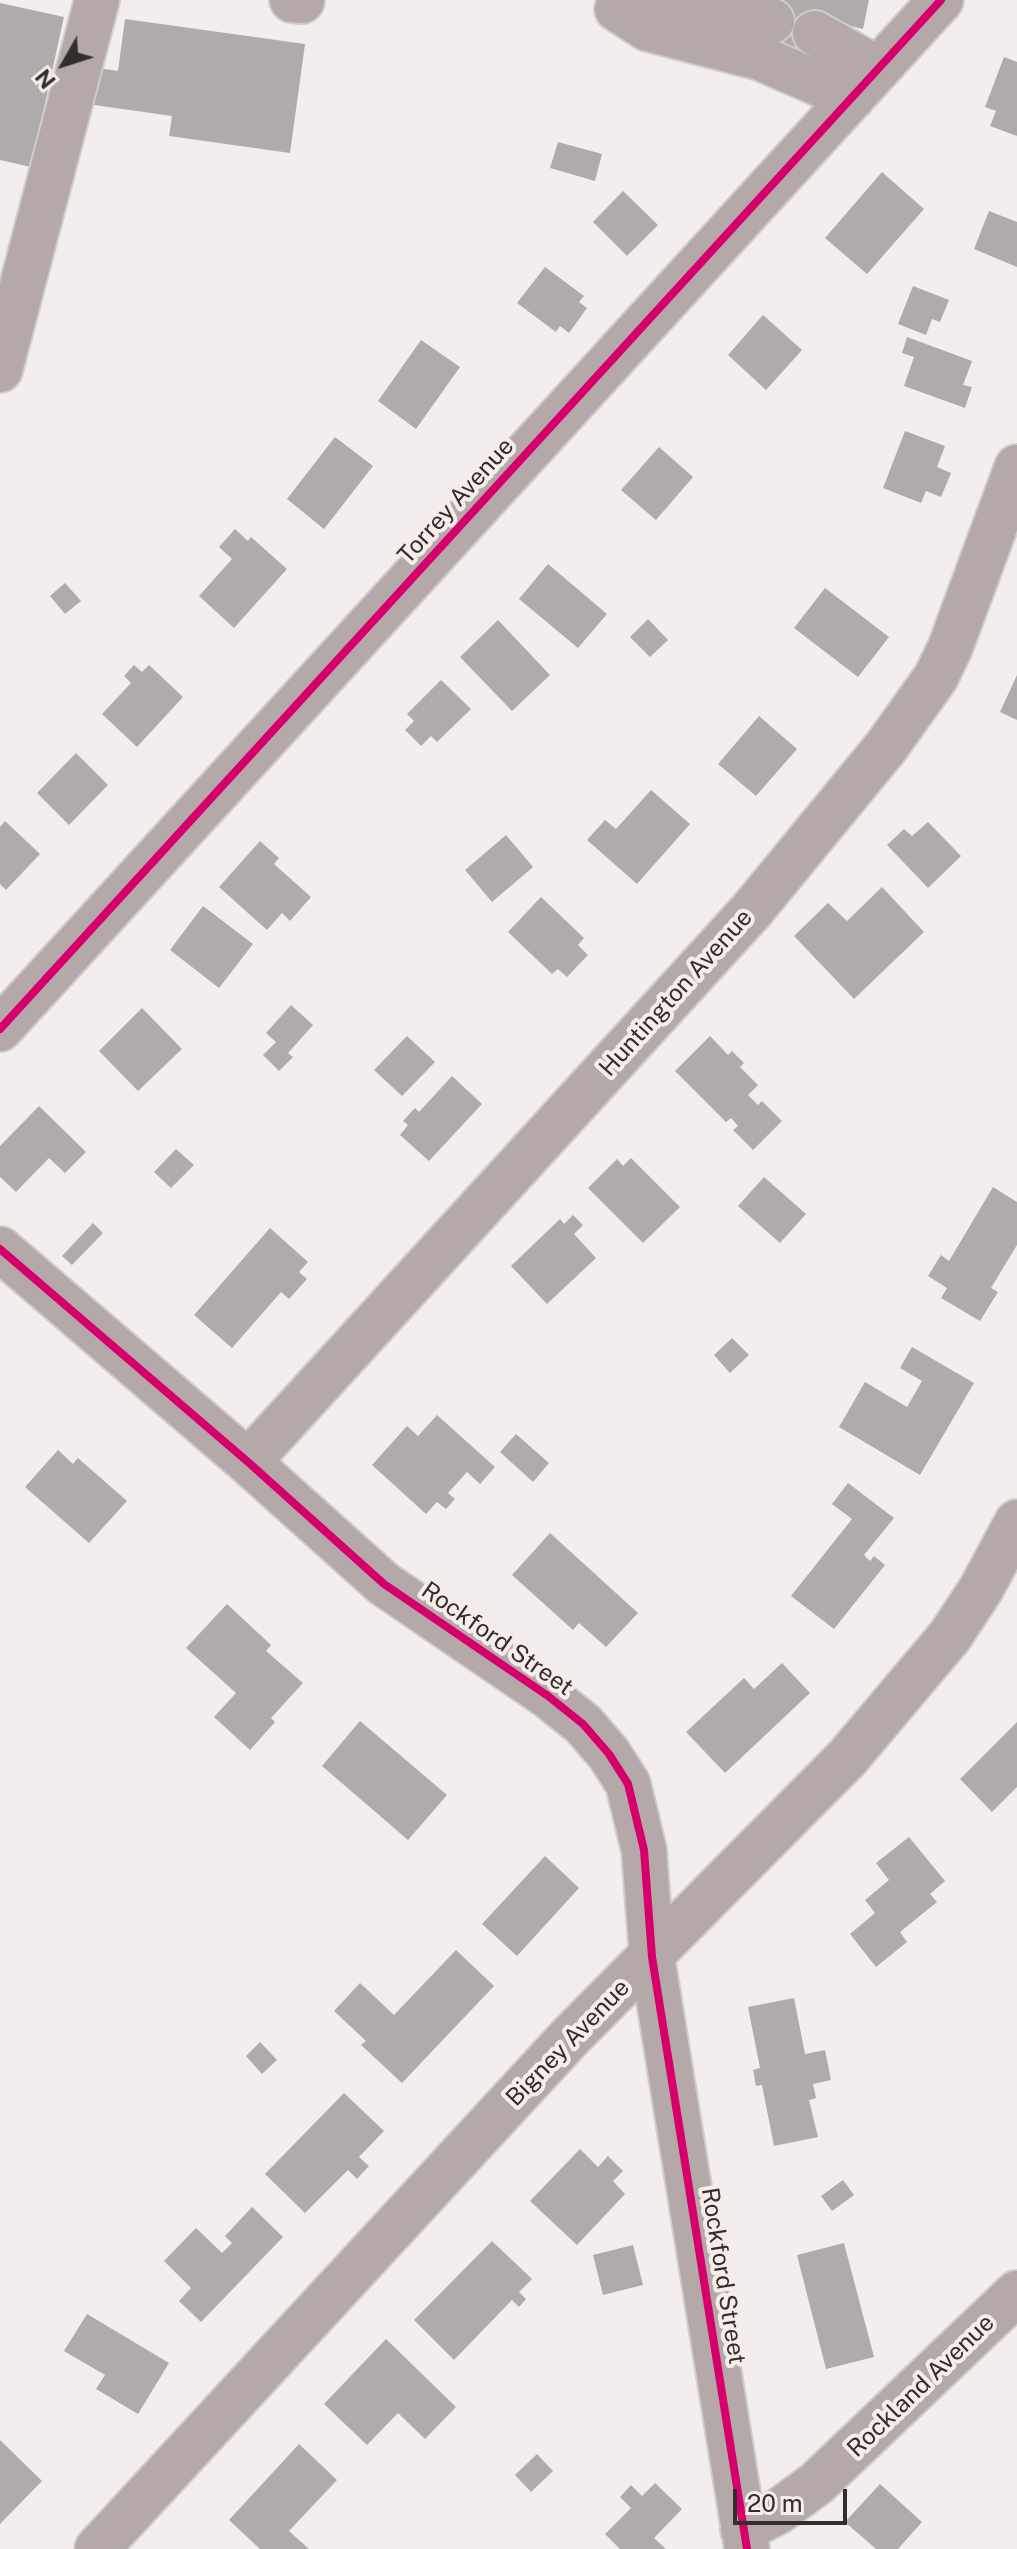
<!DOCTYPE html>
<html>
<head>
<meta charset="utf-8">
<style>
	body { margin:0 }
	#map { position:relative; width:1017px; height:2549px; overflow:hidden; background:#f3eeed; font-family:"Public Sans",sans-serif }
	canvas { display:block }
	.north { position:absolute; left:24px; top:24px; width:80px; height:80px; -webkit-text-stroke:6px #f6ecea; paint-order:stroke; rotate:231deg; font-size:22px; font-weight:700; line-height:32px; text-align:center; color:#322e2d }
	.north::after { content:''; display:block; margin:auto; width:28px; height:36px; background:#322e2d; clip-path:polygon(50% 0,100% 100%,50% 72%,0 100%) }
	.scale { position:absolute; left:733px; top:2489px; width:114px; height:36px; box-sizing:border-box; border:4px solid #322e2d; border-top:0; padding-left:10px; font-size:24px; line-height:28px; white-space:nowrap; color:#322e2d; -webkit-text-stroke:6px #f6ecea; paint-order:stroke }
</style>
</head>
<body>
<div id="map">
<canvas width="1017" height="2549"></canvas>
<div class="north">N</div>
<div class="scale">20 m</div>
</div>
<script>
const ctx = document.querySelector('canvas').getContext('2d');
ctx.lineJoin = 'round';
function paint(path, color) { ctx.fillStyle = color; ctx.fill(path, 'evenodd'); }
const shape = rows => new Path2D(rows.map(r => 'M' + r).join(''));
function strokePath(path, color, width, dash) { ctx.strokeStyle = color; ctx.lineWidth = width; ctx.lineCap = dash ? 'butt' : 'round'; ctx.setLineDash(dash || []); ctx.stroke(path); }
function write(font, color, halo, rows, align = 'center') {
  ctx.font = font + ' "Public Sans",sans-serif'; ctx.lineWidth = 8; ctx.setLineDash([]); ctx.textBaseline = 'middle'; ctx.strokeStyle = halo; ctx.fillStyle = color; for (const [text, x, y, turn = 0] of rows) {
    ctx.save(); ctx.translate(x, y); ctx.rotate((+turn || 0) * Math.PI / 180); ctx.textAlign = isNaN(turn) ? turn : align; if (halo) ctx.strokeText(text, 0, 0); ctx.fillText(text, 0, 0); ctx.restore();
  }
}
const building = shape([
	[746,0,869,0,863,29,816,18,808,55,774,48],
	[0,3,64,17,31,167,0,160],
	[125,19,305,44,290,153,169,136,172,116,87,104,92,67,118,71],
	[1004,57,1017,62,1017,136,990,126,996,111,985,107],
	[558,142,602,154,595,181,550,168],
	[882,172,924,209,867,274,825,238],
	[623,191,658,225,627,256,593,222],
	[989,211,1017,222,1017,267,974,249],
	[545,267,584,296,579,302,587,308,569,333,560,326,556,332,517,303],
	[913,286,949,300,940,322,932,319,926,335,898,324],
	[763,315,802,350,766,390,728,355],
	[907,337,972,361,963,385,972,387,965,408,904,386,914,357,902,353],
	[421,340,460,367,416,429,378,401],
	[905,431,945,446,937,467,951,473,941,497,926,491,921,503,883,488],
	[335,437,373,466,324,529,287,499],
	[659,447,693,477,656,520,621,490],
	[235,529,248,541,251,537,287,569,234,628,199,596,232,559,219,547],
	[548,564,607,614,578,648,519,599],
	[65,583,81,601,65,614,50,596],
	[825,588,889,637,858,677,794,628],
	[648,619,668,640,650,657,630,637],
	[498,620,550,675,512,711,460,657],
	[134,665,142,672,149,665,183,697,137,747,102,714,131,683,124,676],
	[1017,675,1017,720,1000,712],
	[441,680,471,709,437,742,431,736,421,746,405,730,414,721,407,714],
	[759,716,797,749,756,796,718,764],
	[76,753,108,785,69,825,37,793],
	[651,790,690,824,637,884,587,840,605,820,616,829],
	[5,821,40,854,6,890,0,884,0,827],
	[928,822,961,856,928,888,887,845,904,829,912,836],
	[506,835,533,867,492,902,465,870],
	[260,841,279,858,274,864,311,897,290,921,282,913,267,930,219,887],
	[882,887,924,932,854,999,794,936,828,903,847,921],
	[541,897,584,938,578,945,588,955,567,977,558,969,552,974,508,932],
	[203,906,253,944,219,988,170,950],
	[291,1005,313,1025,288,1053,293,1057,279,1071,263,1055,276,1042,266,1033],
	[142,1008,182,1049,138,1091,99,1051],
	[407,1036,435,1062,402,1096,374,1070],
	[710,1036,728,1055,732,1051,744,1063,740,1067,758,1085,748,1095,758,1105,762,1101,782,1121,753,1150,733,1130,738,1126,731,1118,726,1122,675,1071],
	[452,1076,482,1104,429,1161,400,1135,408,1125,403,1121,415,1108,419,1112],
	[39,1106,86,1152,65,1173,49,1158,16,1192,0,1177,0,1146],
	[176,1149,194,1165,171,1188,154,1172],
	[631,1158,680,1207,643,1243,588,1188,617,1159,623,1166],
	[764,1177,806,1214,780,1243,738,1206],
	[993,1187,1017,1202,1017,1245,991,1288,998,1292,980,1321,941,1298,947,1288,928,1276,941,1255,949,1261],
	[573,1215,583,1225,574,1234,596,1258,547,1304,511,1266,560,1219,564,1224],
	[93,1223,103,1233,72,1265,62,1256],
	[270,1228,308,1262,299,1272,307,1279,289,1299,281,1292,232,1348,194,1315],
	[732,1338,749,1355,730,1373,714,1355],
	[912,1347,974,1383,920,1475,839,1427,865,1382,907,1407,922,1381,900,1368],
	[437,1415,495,1467,480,1484,467,1472,448,1493,455,1499,446,1509,437,1502,426,1514,372,1465,407,1426,418,1436],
	[516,1434,549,1463,533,1482,500,1452],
	[58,1450,73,1464,78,1458,127,1501,89,1543,25,1487],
	[848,1483,894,1518,864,1555,870,1561,874,1556,885,1565,834,1629,791,1596,852,1519,832,1504],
	[550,1533,638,1613,606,1647,579,1623,573,1630,512,1575],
	[227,1604,271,1645,266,1651,303,1683,271,1718,275,1722,250,1750,214,1717,236,1693,186,1648],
	[782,1663,810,1693,725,1773,686,1732,744,1678,754,1689],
	[360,1721,447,1795,408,1840,322,1766],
	[1017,1722,1017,1787,992,1812,960,1779],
	[909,1837,945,1881,930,1894,937,1902,900,1932,907,1942,876,1967,850,1934,875,1913,865,1900,889,1880,876,1863],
	[545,1856,579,1888,517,1956,482,1924],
	[456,1950,494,1986,402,2083,361,2045,366,2041,334,2011,360,1983,394,2015],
	[794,1998,805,2054,825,2050,831,2080,813,2084,816,2098,809,2100,818,2137,774,2146,762,2085,756,2086,753,2070,760,2068,748,2007],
	[260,2042,277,2060,262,2074,246,2056],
	[344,2093,384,2131,359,2157,369,2166,357,2179,348,2170,305,2213,265,2174],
	[580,2149,598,2167,608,2156,623,2171,613,2181,625,2194,577,2245,530,2201],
	[843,2180,854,2195,832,2211,821,2196],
	[252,2207,283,2237,201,2322,179,2301,191,2288,164,2261,196,2228,222,2253,232,2243,225,2236],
	[492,2241,532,2279,519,2292,526,2299,519,2307,512,2300,454,2360,414,2320],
	[844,2243,874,2357,826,2369,797,2255],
	[633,2245,643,2285,603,2295,593,2255],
	[87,2314,169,2363,138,2414,96,2389,105,2375,64,2351],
	[386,2339,456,2407,425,2439,398,2413,367,2445,324,2404],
	[0,2440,42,2481,0,2524],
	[299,2444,337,2480,289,2531,309,2549,260,2549,229,2520],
	[537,2454,553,2471,531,2492,515,2475],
	[655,2483,682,2509,654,2538,666,2549,620,2549,605,2534,631,2508,620,2497,631,2485,642,2496],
	[880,2484,922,2522,898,2549,876,2549,845,2522]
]);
const minor = shape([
	[292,0,302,1],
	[620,0,617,9,648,29,760,58,852,98],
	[664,6,712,16,772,21],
	[815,33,878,69],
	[0,370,97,0],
	[0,1029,941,0],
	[0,1249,248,1462,384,1584,548,1696,583,1724,609,1754,628,1784,644,1850,652,1957,747,2549],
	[248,1462,752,910,886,747,936,677,950,648,1017,467],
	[743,2530,779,2511,817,2483,1017,2293],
	[97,2549,570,2037,848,1757,950,1636,981,1589,1017,1522]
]);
const cycleway = shape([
	[0,1029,941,0],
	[0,1249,248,1462,384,1584,548,1696,583,1724,609,1754,628,1784,644,1850,652,1957,747,2549]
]);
const streetNames = [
	["Torrey Avenue",456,501,-48],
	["Huntington Avenue",676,993,-48],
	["Rockford Street",497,1639,35],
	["Bigney Avenue",568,2043,-46],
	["Rockford Street",723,2276,81],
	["Rockland Avenue",921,2386,-44]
];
paint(building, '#afabaa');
strokePath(minor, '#cfcccb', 48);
strokePath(minor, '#b5a8a9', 44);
strokePath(cycleway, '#d6006c', 8);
write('24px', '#322e2d', '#f6ecea', streetNames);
</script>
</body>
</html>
